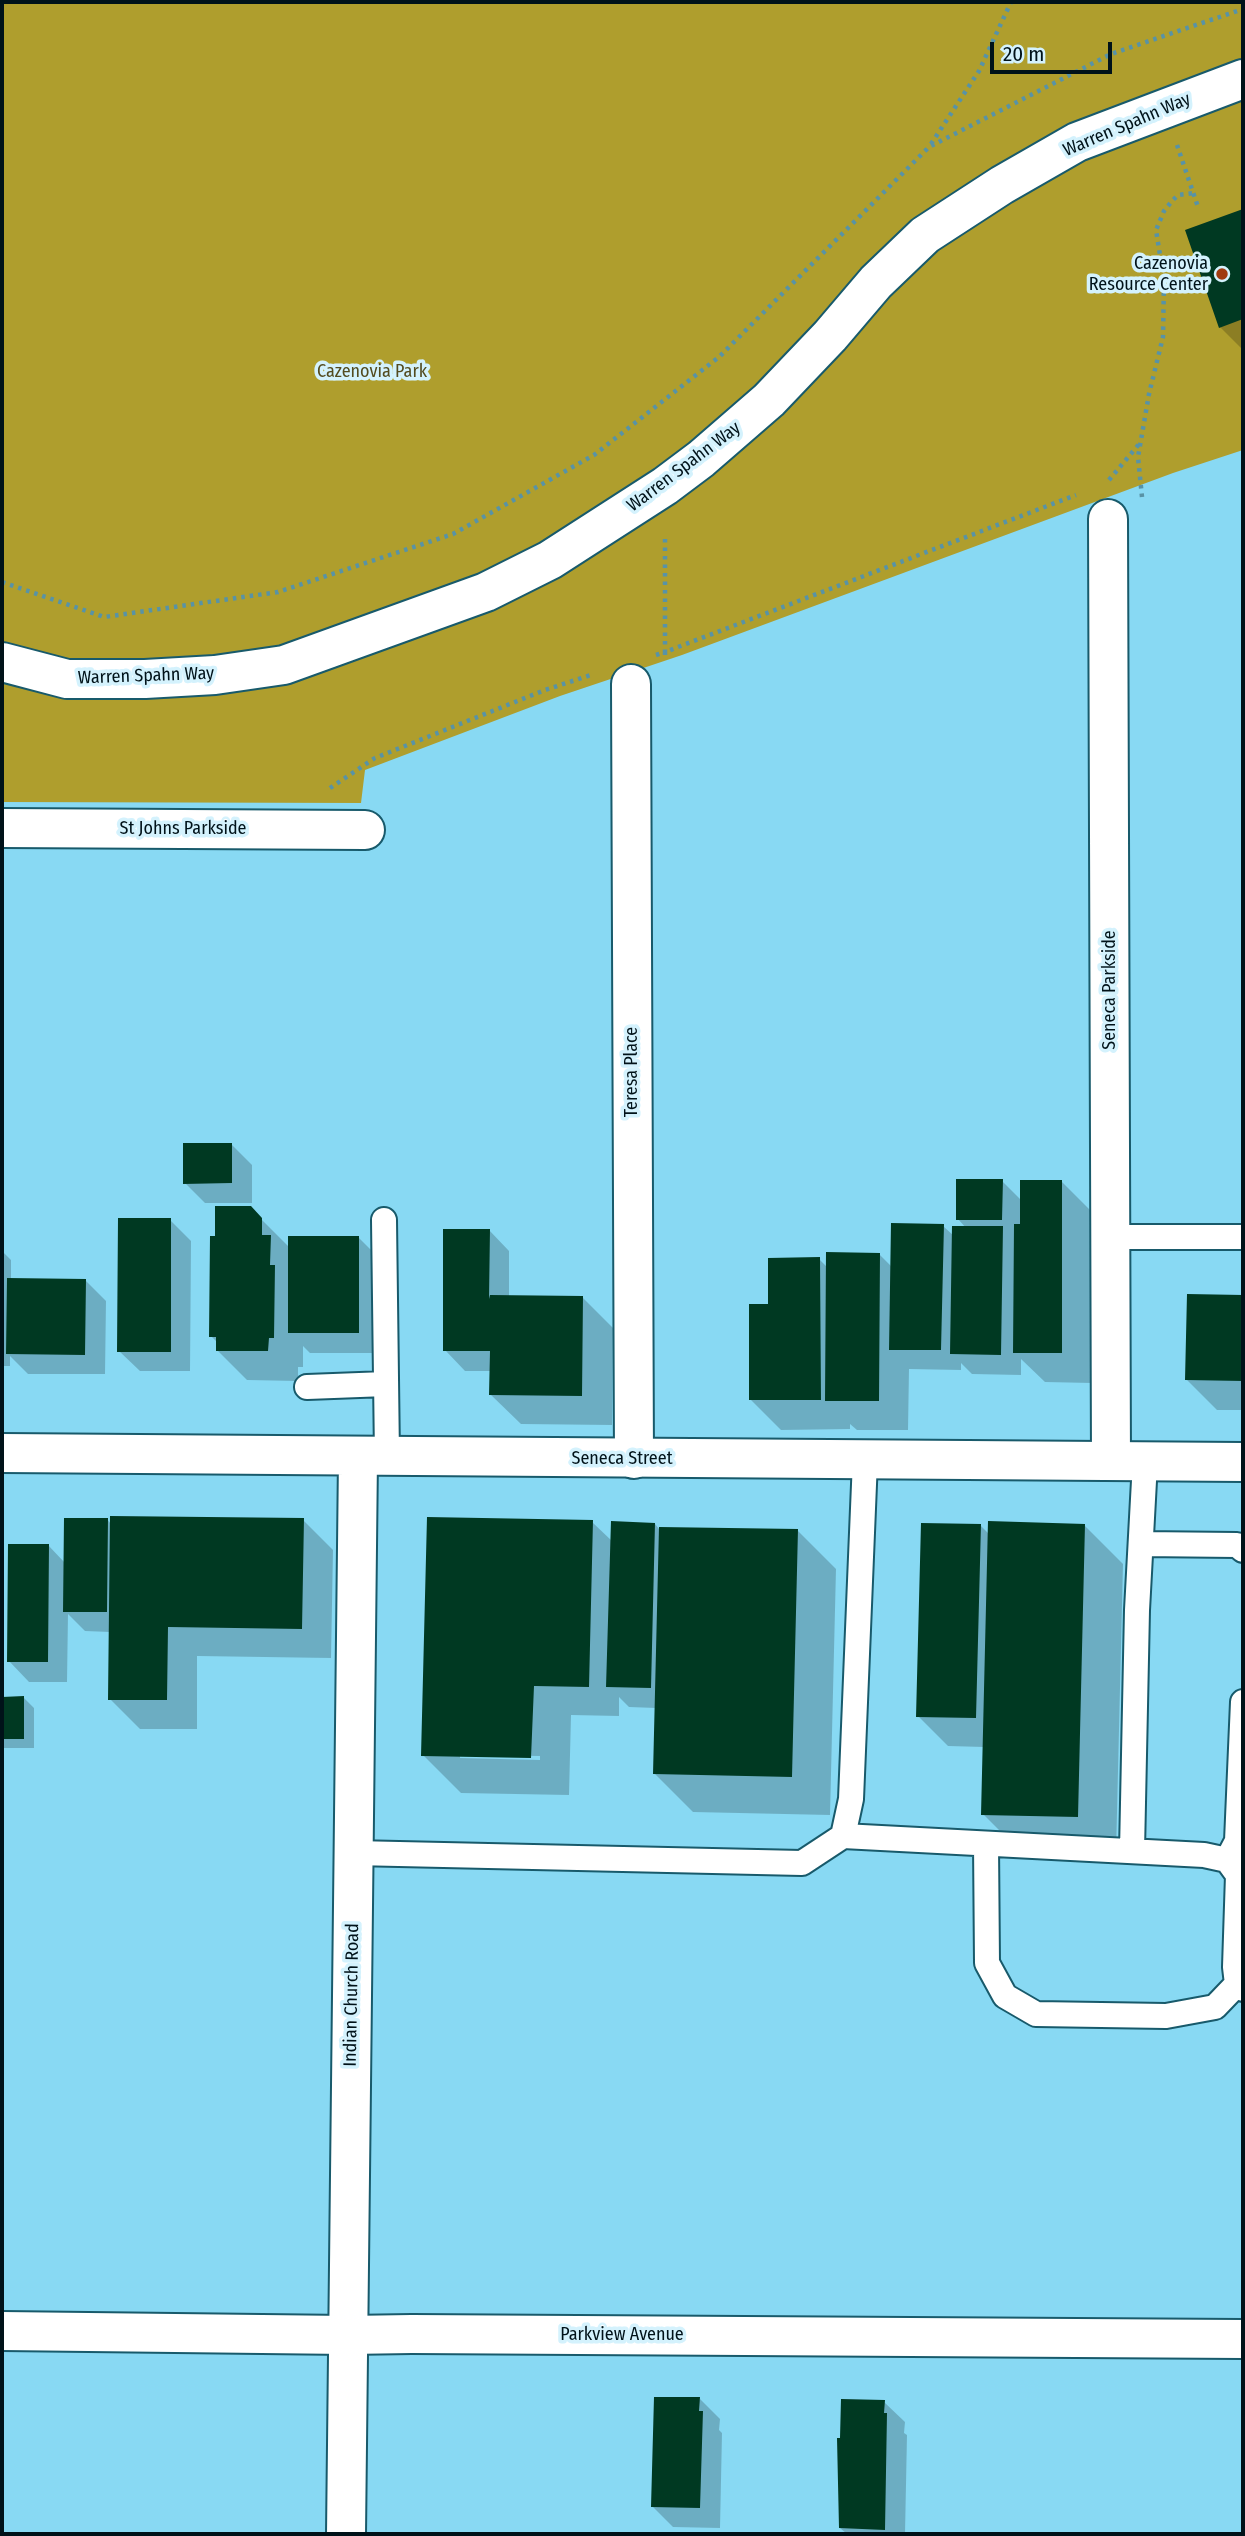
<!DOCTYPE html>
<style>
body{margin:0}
#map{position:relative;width:1245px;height:2536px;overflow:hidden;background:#88d9f3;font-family:"Fira Sans Condensed",sans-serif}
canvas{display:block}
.frame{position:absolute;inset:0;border:4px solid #001219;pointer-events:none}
.scale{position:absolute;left:990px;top:42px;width:122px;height:32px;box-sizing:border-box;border:4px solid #001219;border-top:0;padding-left:9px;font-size:21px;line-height:24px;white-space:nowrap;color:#001219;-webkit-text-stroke:5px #d4f2fd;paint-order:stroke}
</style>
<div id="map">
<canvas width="1245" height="2536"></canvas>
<div class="frame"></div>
<div class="scale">20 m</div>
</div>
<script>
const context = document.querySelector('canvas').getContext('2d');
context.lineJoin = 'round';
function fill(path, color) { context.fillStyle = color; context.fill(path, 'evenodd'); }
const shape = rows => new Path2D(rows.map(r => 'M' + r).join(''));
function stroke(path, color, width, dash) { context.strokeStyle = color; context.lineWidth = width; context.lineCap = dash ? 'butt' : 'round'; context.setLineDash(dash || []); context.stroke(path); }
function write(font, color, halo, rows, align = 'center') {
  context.font = font + ' "Fira Sans Condensed",sans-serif'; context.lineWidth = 7; context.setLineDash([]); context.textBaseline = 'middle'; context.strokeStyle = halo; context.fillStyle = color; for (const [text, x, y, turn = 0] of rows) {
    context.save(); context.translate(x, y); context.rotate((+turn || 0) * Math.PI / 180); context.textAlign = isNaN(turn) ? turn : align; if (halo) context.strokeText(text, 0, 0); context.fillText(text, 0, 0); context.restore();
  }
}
fill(shape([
 [2,2,1243,2,1243,450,1173,473,682,655,560,696,365,770,361,803,2,802]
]), '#af9e2d');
fill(shape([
 [1243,211,1243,350,1220,327,1187,231],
 [232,1145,252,1165,252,1203,205,1203,185,1183],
 [1002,1181,1022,1201,1062,1182,1092,1212,1092,1383,1045,1382,1021,1359,1021,1375,972,1374,961,1363,961,1370,909,1369,908,1430,857,1430,850,1424,850,1429,781,1430,751,1400,769,1306,819,1259,828,1268,879,1254,892,1267,943,1226,954,1236,966,1228,958,1219],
 [250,1208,290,1248,359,1238,379,1258,379,1353,310,1353,303,1346,303,1367,298,1367,298,1381,247,1380,217,1350,218,1343,211,1336,216,1237],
 [170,1220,191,1241,190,1371,140,1371,119,1351],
 [489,1230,509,1251,509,1297,583,1298,613,1328,612,1425,521,1424,491,1395,491,1371,465,1371,445,1350],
 [2,1251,11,1260,11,1280,85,1280,106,1301,105,1374,28,1374,10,1356,10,1366,2,1366],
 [1189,1296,1243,1297,1243,1410,1217,1410,1187,1380],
 [107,1519,111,1524,303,1520,333,1550,331,1658,197,1656,197,1729,140,1729,110,1699,110,1632,85,1631,68,1614,67,1682,29,1682,9,1661,48,1545,65,1563],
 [592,1522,612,1541,655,1524,659,1529,798,1531,836,1569,830,1815,693,1812,655,1774,656,1708,629,1707,619,1697,619,1716,571,1715,569,1795,461,1793,423,1755],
 [460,1755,540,1756,540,1760,460,1758],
 [980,1525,989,1534,1084,1525,1123,1564,1116,1854,1021,1852,983,1814,984,1747,948,1746,918,1716],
 [2,1698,24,1698,34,1708,34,1748,2,1748],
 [700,2399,720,2419,719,2430,722,2433,720,2528,673,2527,652,2506],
 [884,2402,905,2422,904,2433,907,2435,905,2534,847,2534,840,2528]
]), '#0003');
fill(shape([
 [1243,209,1243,319,1219,328,1185,230],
 [183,1143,232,1143,232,1183,183,1184],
 [956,1179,1003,1179,1002,1220,956,1220],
 [1020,1180,1062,1180,1062,1353,1013,1353,1014,1224,1020,1224],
 [215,1206,251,1206,262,1218,262,1235,271,1235,270,1265,275,1265,274,1338,269,1338,268,1351,216,1351,216,1337,209,1337,210,1236,215,1236],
 [118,1218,171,1218,171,1352,117,1352],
 [891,1223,944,1224,941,1350,889,1350],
 [952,1226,1003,1226,1001,1355,950,1354],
 [443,1229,490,1229,489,1299,490,1295,583,1296,582,1396,489,1395,490,1351,443,1351],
 [288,1236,359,1236,359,1333,288,1333],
 [826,1252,880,1253,879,1401,825,1401],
 [820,1257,821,1400,749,1400,749,1304,768,1304,768,1258],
 [7,1278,86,1279,85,1355,6,1354],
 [1187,1294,1243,1295,1243,1381,1185,1380],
 [110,1516,304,1518,302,1629,168,1627,167,1700,108,1700],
 [427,1517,593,1520,589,1687,534,1686,531,1758,421,1756],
 [64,1518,108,1518,107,1612,63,1612],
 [611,1521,655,1523,651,1688,606,1687],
 [988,1521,1085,1524,1078,1817,981,1815],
 [921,1523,981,1524,976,1718,916,1717],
 [659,1527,798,1529,792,1777,653,1774],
 [8,1544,49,1544,48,1662,7,1662],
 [24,1696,24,1739,2,1739,2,1697],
 [654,2397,700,2397,699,2411,703,2411,700,2508,651,2507],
 [841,2399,885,2400,884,2413,887,2413,885,2530,839,2528,837,2438,840,2438]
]), '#003922');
const lane = shape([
 [384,1220,387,1457],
 [1110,1237,1243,1237],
 [307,1387,386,1384],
 [1141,1544,1237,1545,1243,1550],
 [843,1836,1204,1855,1227,1860,1238,1875,1235,1967,1237,1984,1243,1989],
 [986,1844,987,1963,1005,1996,1036,2014,1166,2016,1215,2007,1237,1984],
 [1132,1851,1137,1610,1145,1462],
 [354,1853,802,1863,843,1836,851,1799,865,1460],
 [1227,1860,1237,1841,1243,1702]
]);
const street = shape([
 [1108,519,1111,1461],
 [2,662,67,679,145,679,215,675,284,665,486,592,550,560,665,486,701,459,769,400,830,336,876,282,925,235,1002,185,1077,142,1243,79],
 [631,684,634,1459],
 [2,828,365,830],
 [2,2331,348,2335,412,2334,1243,2339]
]);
const secondary = shape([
 [2,1453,1243,1462],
 [346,2534,358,1457]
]);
stroke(lane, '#185a6b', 28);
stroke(street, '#185a6b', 42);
stroke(secondary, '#185a6b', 42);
stroke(shape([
 [931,144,979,71,1011,2],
 [1177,145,1198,207],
 [1109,480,1140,443],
 [1142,497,1138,457,1149,394,1163,337,1164,280,1156,230,1164,211,1172,201,1178,195,1194,193],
 [2,582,104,617,278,592,453,534,594,455,719,357,929,147,1111,54,1243,9],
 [656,655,665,652,665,534],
 [665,655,665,652,1076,495],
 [330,788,375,758,545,690,594,674]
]), '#5893a6', 4.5, [3.5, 5]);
stroke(lane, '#fff', 24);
stroke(street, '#fff', 38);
stroke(secondary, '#fff', 38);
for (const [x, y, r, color] of [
 [1222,274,7,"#a03b10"]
]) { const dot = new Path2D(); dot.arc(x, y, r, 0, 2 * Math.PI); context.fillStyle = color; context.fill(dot); stroke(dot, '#d4f2fd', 2.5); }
write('18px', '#001219', '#d4f2fd', [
 ["Warren Spahn Way",1127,125,-23],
 ["Warren Spahn Way",684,467,-37],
 ["Warren Spahn Way",146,676,-2],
 ["St Johns Parkside",183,829],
 ["Seneca Parkside",1110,990,-90],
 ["Teresa Place",632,1072,-90],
 ["Seneca Street",622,1459],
 ["Indian Church Road",352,1995,-89],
 ["Parkview Avenue",622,2335]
]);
write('18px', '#001219', '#d4f2fd', [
 ["Cazenovia",1208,264],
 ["Resource Center",1208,285]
], 'right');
write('18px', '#534b1f', '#d4f2fd', [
 ["Cazenovia Park",372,372]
]);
</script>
